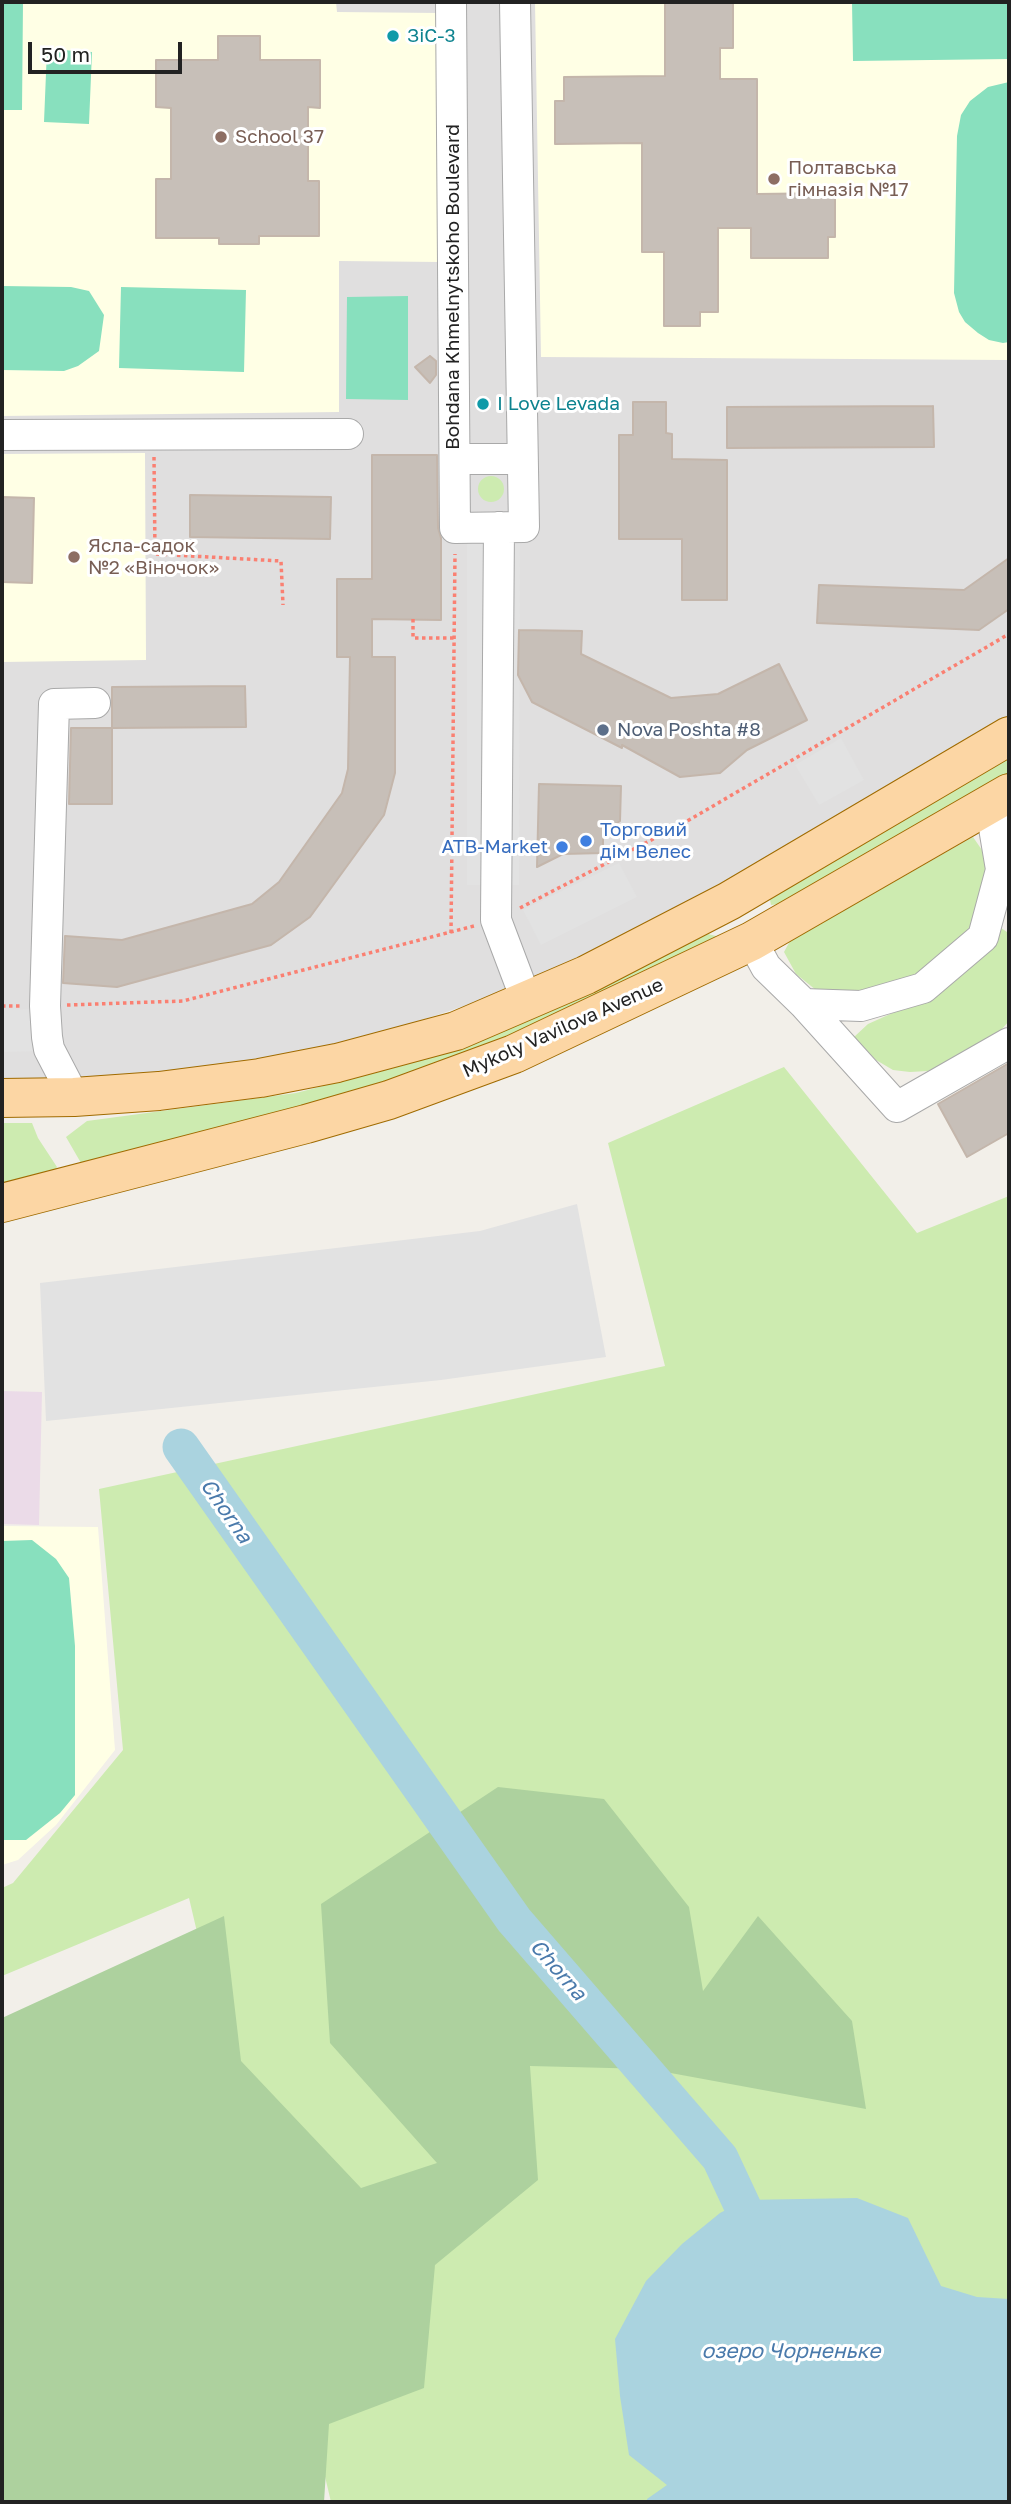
<!DOCTYPE html>
<meta charset="utf-8">
<style>
body{margin:0}
#map{position:relative;width:1011px;height:2504px;overflow:hidden;background:#f2efe9;font-family:"Golos Text",sans-serif}
canvas{display:block}
.frame{position:absolute;inset:0;border:4px solid #222;pointer-events:none}
.scale{position:absolute;left:28px;top:42px;width:154px;height:32px;box-sizing:border-box;border:4px solid #222;border-top:0;padding-left:9px;font-size:21px;line-height:24px;white-space:nowrap;color:#222;-webkit-text-stroke:5px #fff;paint-order:stroke}
</style>
<div id="map">
<canvas width="1011" height="2504"></canvas>
<div class="frame"></div>
<div class="scale">50 m</div>
</div>
<script>
const context = document.querySelector('canvas').getContext('2d');
context.lineJoin = 'round';
function fill(path, color) { context.fillStyle = color; context.fill(path, 'evenodd'); }
const shape = rows => new Path2D(rows.map(r => 'M' + r).join(''));
function stroke(path, color, width, dash) { context.strokeStyle = color; context.lineWidth = width; context.lineCap = dash ? 'butt' : 'round'; context.setLineDash(dash || []); context.stroke(path); }
function write(font, color, halo, rows, align = 'center') {
  context.font = font + ' "Golos Text",sans-serif'; context.lineWidth = 6; context.setLineDash([]); context.textBaseline = 'middle'; context.strokeStyle = halo; context.fillStyle = color; for (const [text, x, y, turn = 0] of rows) {
    context.save(); context.translate(x, y); context.rotate((+turn || 0) * Math.PI / 180); context.textAlign = isNaN(turn) ? turn : align; if (halo) context.strokeText(text, 0, 0); context.fillText(text, 0, 0); context.restore();
  }
}
fill(shape([
 [2,2,1009,2,1009,717,816,832,602,947,488,998,338,1048,157,1073,2,1082]
]), '#e0dfdf');
fill(shape([
 [2,1391,42,1392,39,1525,2,1524]
]), '#ebdbe8');
fill(shape([
 [2,2,336,2,337,12,439,13,441,262,339,261,339,412,2,416],
 [535,2,1009,2,1009,360,541,357],
 [145,453,146,660,2,662,2,454],
 [2,1526,98,1527,115,1750,56,1825,18,1860,2,1865]
]), '#ffffe5');
fill(shape([
 '478 489a13 13 0 1 1 26 0a13 13 0 1 1-26 0Z',
 [1009,755,1009,775,780,904,771,905,770,900,787,886],
 [973,837,984,853,991,877,985,902,963,941,940,964,880,992,837,994,816,990,796,974,784,952,790,941],
 [1001,928,1007,932,1009,941,1009,1021,996,1036,928,1071,910,1072,893,1070,876,1060,854,1037,868,1024,935,994,966,971,997,930],
 [708,934,716,936,716,941,586,1006,408,1074,267,1116,81,1163,66,1137,87,1121,296,1093,408,1064,506,1028],
 [784,1067,917,1233,1009,1196,1009,2502,331,2502,189,1898,2,1976,2,1888,13,1883,123,1750,99,1489,665,1366,608,1143],
 [2,1123,32,1123,38,1138,57,1167,54,1172,2,1184]
]), '#cdebb0');
fill(shape([
 [498,1787,604,1799,689,1907,703,1991,758,1916,852,2021,866,2109,649,2069,530,2066,538,2180,435,2265,424,2388,329,2424,324,2502,2,2502,2,2018,224,1916,241,2061,361,2188,437,2163,330,2043,321,1904]
]), '#add19e');
fill(shape([
 [2,2,23,2,22,110,2,110],
 [852,2,1009,2,1009,59,853,61],
 [47,49,92,52,89,124,44,122],
 [1009,82,1009,342,1003,343,989,340,978,333,965,322,959,312,954,293,957,136,961,115,970,101,988,87],
 [2,286,71,287,89,291,104,315,99,351,78,366,64,371,2,370],
 [121,287,246,290,244,372,119,368],
 [408,296,408,400,346,399,347,297],
 [32,1540,56,1559,69,1578,75,1646,75,1795,60,1813,26,1840,2,1840,2,1541]
]), '#88e0be');
fill(shape([
 [467,531,520,531,519,885,467,885],
 [841,738,864,780,819,805,795,765],
 [619,863,637,897,541,945,523,910],
 [40,1009,41,1051,2,1052,2,1010],
 [577,1204,606,1357,441,1380,46,1421,40,1283,480,1231]
]), '#e2e2e2');
fill(shape([
 [857,2198,908,2218,941,2286,977,2297,1009,2299,1009,2502,647,2502,647,2499,667,2485,629,2455,620,2396,615,2339,646,2281,682,2244,720,2213,745,2200]
]), '#aad3df');
stroke(shape([
 [181,1447,514,1920,720,2158,762,2248]
]), '#aad3df', 37);
const building = shape([
 [665,2,733,2,733,48,720,48,720,79,757,79,757,194,835,193,835,237,828,237,828,258,751,258,751,228,718,228,718,312,700,312,700,326,664,326,664,252,642,252,642,143,555,144,555,101,564,101,564,77,665,76,665,2],
 [218,36,260,36,260,60,320,60,320,108,308,107,308,181,319,181,319,236,259,236,259,244,219,244,219,238,156,238,156,179,171,179,171,108,156,107,156,60,218,60,218,36],
 [430,356,436,361,436,375,430,383,415,367,430,356],
 [633,402,666,402,666,433,672,434,672,459,727,460,727,600,682,600,682,539,619,539,619,435,633,435,633,402],
 [933,406,934,447,727,448,727,407,933,406],
 [372,455,437,455,438,528,441,538,441,620,372,619,372,657,395,657,395,773,384,815,310,917,271,945,117,987,63,983,65,936,122,940,252,904,279,882,342,793,348,769,350,657,337,657,337,579,372,579,372,455],
 [190,495,331,497,330,539,190,537,190,495],
 [2,497,34,498,32,583,2,582,2,497],
 [1009,558,1009,609,979,630,817,623,819,585,964,590,1009,558],
 [519,630,582,631,581,654,671,698,718,694,779,664,807,720,747,750,720,773,680,777,622,745,622,748,532,702,518,675,519,630],
 [245,686,246,727,112,728,112,687,245,686],
 [71,728,112,728,112,804,69,804,71,728],
 [539,784,621,786,620,821,603,833,603,853,563,854,537,867,539,784],
 [1009,1063,1009,1133,967,1157,938,1104,1009,1063]
]);
fill(building, '#c7bfb8');
stroke(building, '#c4b6ab', 2);
const minor = shape([
 [451,2,455,528,524,527,515,2],
 [2,435,348,434],
 [455,459,522,459],
 [499,527,496,920,527,1002],
 [990,804,1004,887],
 [752,941,766,967,804,1004,897,1107,1009,1043],
 [804,1004,861,1006,923,988,983,937,1001,870],
 [74,1097,49,1049,47,1037,45,1006,54,704,95,703]
]);
const major = shape([
 [2,1098,74,1097,159,1091,260,1078,337,1063,456,1031,586,975,729,901,1009,736],
 [2,1203,306,1124,389,1100,514,1054,752,941,1009,793]
]);
stroke(minor, '#a9a9a9', 32);
stroke(major, '#a06b00', 40);
stroke(shape([
 [154,457,155,554,281,561,283,605],
 [413,619,413,638,454,638],
 [520,908,682,824,1009,634],
 [451,933,455,554],
 [67,1005,183,1001,474,926],
 [2,1006,21,1006]
]), '#fa8072', 3.5, [3.5, 3.5]);
stroke(minor, '#fff', 30);
stroke(major, '#fcd6a4', 38);
for (const [x, y, r, color] of [
 [393,36,7,"#0f9aa8"],
 [221,137,7,"#8d6e63"],
 [774,179,7,"#8d6e63"],
 [483,404,7,"#0f9aa8"],
 [74,557,7,"#8d6e63"],
 [603,730,7,"#5c6f8a"],
 [586,841,7,"#3f7fe0"],
 [562,847,7,"#3f7fe0"]
]) { const dot = new Path2D(); dot.arc(x, y, r, 0, 2 * Math.PI); context.fillStyle = color; context.fill(dot); stroke(dot, '#fff', 2.5); }
write('19px', '#0d838f', '#fff', [
 ["ЗіС-3",407,36],
 ["I Love Levada",497,404]
], 'left');
write('19px', '#785e54', '#fff', [
 ["School 37",235,137],
 ["Полтавська",788,168],
 ["гімназія №17",788,190],
 ["Ясла-садок",88,546],
 ["№2 «Віночок»",88,568]
], 'left');
write('19px', '#222', '#fff', [
 ["Bohdana Khmelnytskoho Boulevard",453,287,-90],
 ["Mykoly Vavilova Avenue",563,1028,-24]
]);
write('19px', '#4e5e75', '#fff', [
 ["Nova Poshta #8",617,730]
], 'left');
write('19px', '#366cbe', '#fff', [
 ["Торговий",600,830],
 ["дім Велес",600,852],
 ["ATB-Market",548,847,"right"]
], 'left');
write('italic 21px', '#4a7aab', '#fff', [
 ["Chorna",226,1511,55],
 ["Chorna",558,1970,49],
 ["озеро Чорненьке",791,2351]
]);
</script>
